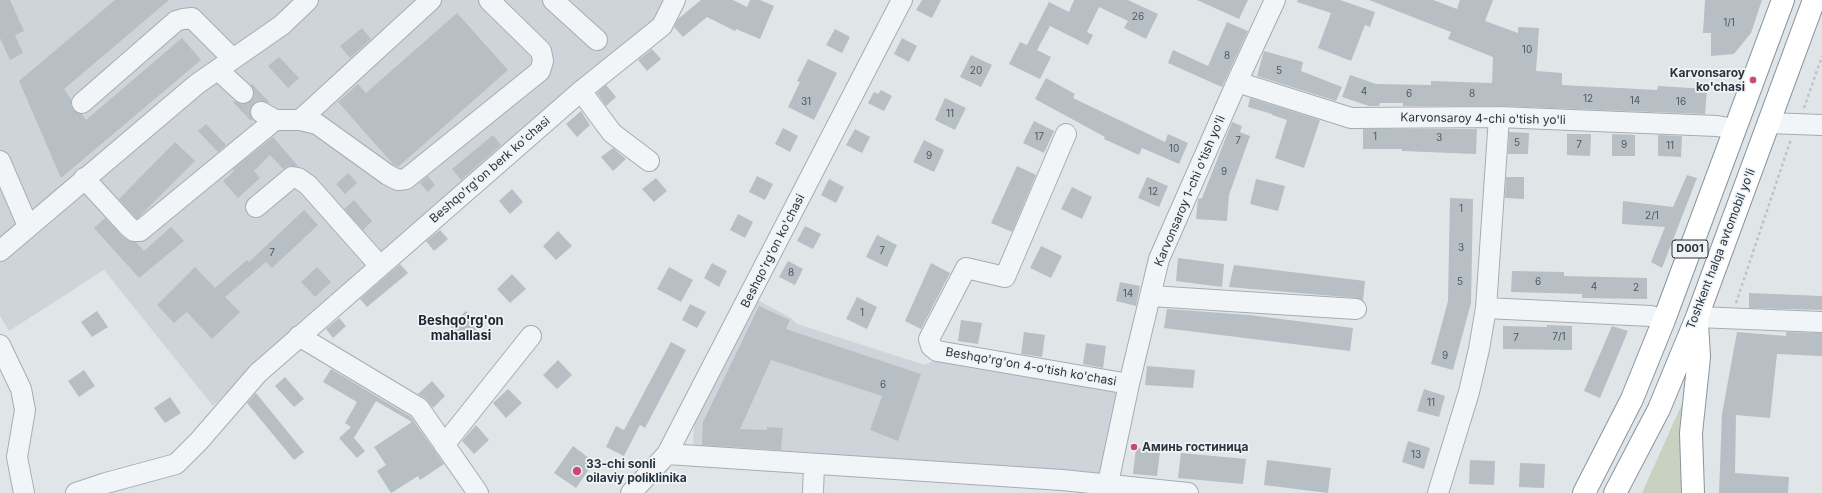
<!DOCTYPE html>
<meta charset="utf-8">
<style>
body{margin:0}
canvas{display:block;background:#e0e5e8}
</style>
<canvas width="1822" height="493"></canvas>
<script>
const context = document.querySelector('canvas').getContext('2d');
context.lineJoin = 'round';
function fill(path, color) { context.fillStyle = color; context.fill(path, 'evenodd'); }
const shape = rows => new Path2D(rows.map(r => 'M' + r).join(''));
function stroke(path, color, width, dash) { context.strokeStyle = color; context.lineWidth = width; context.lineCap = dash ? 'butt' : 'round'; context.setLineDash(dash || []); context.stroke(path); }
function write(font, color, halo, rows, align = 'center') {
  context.font = font + ' Inter,sans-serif'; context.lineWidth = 3.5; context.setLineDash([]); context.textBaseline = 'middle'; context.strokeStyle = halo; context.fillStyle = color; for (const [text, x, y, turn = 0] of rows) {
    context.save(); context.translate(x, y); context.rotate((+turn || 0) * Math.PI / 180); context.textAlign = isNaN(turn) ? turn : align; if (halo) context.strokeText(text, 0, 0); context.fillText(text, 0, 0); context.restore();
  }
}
fill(shape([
 [0,0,669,0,661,19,296,325,213,406,104,270,9,331,0,316],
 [756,299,791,318,797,324,925,365,940,357,1115,389,1118,393,1099,476,693,449,694,415]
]), '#ced4da');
fill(shape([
 [1686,395,1680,453,1682,493,1642,493]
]), '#c9d2c1');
fill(shape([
 [0,0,10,0,24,31,15,35,23,53,10,60,0,38],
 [115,0,169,0,64,89,71,99,71,105,73,110,82,114,86,120,182,38,201,60,61,178,19,81],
 [701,0,733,0,747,7,750,0,760,0,774,6,760,39,736,29,735,31,707,17,683,37,674,27,678,19],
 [922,0,941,0,932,18,916,10],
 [1074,0,1128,0,1158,14,1146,39,1124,28,1128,21,1099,7,1087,32,1093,35,1088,45,1050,26,1037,50,1051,57,1040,79,1009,64,1020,42,1027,45,1049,2,1069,12],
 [1197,0,1248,0,1239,19],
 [1298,0,1340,0,1375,12,1370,27,1365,25,1351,61,1318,48,1331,13,1297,2],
 [1369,0,1433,0,1457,9,1460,0,1493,0,1485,21,1518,33,1518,27,1539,28,1536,71,1562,73,1562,85,1657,90,1658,86,1707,89,1705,114,1499,106,1403,106,1403,103,1380,103,1379,106,1369,106,1342,97,1350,75,1376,84,1431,85,1431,81,1492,83,1493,57,1448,39,1451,32],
 [1705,0,1762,0,1751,33,1734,54,1711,56,1711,33,1703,33],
 [457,13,508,70,398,167,393,164,338,102,358,84,366,93],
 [1227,22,1248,31,1222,87,1168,63,1173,50,1208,66],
 [362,28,371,39,350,58,340,46],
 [835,29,850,37,842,53,826,45],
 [902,38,917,46,909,62,894,54],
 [652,49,661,59,647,71,638,60],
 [1264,51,1303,62,1301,71,1342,87,1336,101,1257,76],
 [971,55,992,65,981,87,960,77],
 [279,57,299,78,288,88,268,66],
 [808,59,837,73,814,120,788,107,800,82,797,81],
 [1046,78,1075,94,1073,98,1165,142,1168,134,1188,143,1179,164,1142,148,1139,155,1104,139,1105,137,1035,99],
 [252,84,270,103,261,101,255,102,250,112,252,119,251,121,233,102,234,101,241,104,251,101,254,95,251,85],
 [606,85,616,97,606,106,597,93],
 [881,90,892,96,884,111,868,103,874,92,878,94],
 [945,98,966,108,955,130,935,120],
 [1250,98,1320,120,1304,168,1275,158,1287,120,1272,115,1272,114,1248,107],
 [581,111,590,125,577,137,566,124],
 [1034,121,1054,131,1044,153,1023,143],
 [1232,122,1242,126,1240,132,1250,136,1229,195,1227,221,1196,219,1198,199,1202,198],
 [206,124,226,145,218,152,198,131],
 [783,128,798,136,790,152,775,144],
 [855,129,870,137,862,153,846,145],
 [1363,129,1477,129,1476,154,1402,151,1402,149,1363,149],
 [1509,132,1529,133,1528,154,1508,154],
 [1567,134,1591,134,1590,156,1567,155],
 [1612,134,1635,135,1635,156,1612,156],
 [493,135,501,145,461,180,452,169],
 [1658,135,1682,136,1681,157,1658,156],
 [273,137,298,166,289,166,283,169,270,155,254,171,260,178,238,198,223,181,234,171,233,169],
 [924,140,944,150,934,172,913,162],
 [175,142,195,161,137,219,119,199],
 [613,148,626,159,613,171,601,157],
 [1017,166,1036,175,1012,232,991,223],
 [348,173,357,183,345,194,336,184],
 [1687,175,1697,178,1662,268,1651,262,1665,227,1622,224,1623,201,1673,207],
 [428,176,435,185,428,192,420,183],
 [757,176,773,184,765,200,749,192],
 [1147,177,1168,186,1159,207,1138,198],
 [1506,177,1524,177,1524,199,1505,198],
 [656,178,667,191,654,202,642,189],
 [829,179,844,187,836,203,821,195],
 [1256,179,1285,186,1278,211,1250,204],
 [1072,187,1092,197,1082,219,1061,209],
 [512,189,523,202,510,214,499,201],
 [1450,198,1473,199,1471,303,1453,370,1431,364,1448,301],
 [354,200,372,221,363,230,344,209],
 [304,210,318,225,272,268,266,262,225,297,240,312,212,339,187,312,174,323,157,305,195,267,215,288,247,260,249,262],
 [738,214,753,222,745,238,730,230],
 [105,218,121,235,127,240,136,242,144,251,171,227,184,241,139,278,94,228],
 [805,226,821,234,813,249,797,241],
 [440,230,448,239,434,251,426,241],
 [558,231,572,246,556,260,543,246],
 [877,235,897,245,887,267,866,257],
 [1041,246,1062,256,1051,278,1030,268],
 [1178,258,1224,264,1222,287,1176,281],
 [788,261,803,269,795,285,779,277],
 [712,263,727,271,719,287,704,278],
 [931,263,950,273,921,329,905,321],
 [400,264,408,273,367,307,360,299],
 [1234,265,1365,281,1363,300,1357,298,1229,287],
 [317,267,331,282,315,297,301,282],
 [669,267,693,280,681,302,657,289],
 [1512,271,1564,272,1564,276,1647,278,1647,299,1582,298,1582,294,1511,292],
 [512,274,526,289,510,303,497,289],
 [1120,282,1140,286,1136,306,1116,301],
 [1749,293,1822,296,1822,310,1749,308],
 [857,297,877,307,867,329,846,319],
 [690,304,706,312,697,328,682,320],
 [759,306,790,320,786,329,921,374,898,441,870,430,882,396,771,360,740,429,767,430,767,427,783,428,781,450,702,445,703,422],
 [1167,309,1249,315,1353,328,1350,351,1164,328],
 [97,311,108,327,92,337,81,322],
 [466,311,480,326,464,341,450,326],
 [339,318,346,326,333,338,326,329],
 [961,320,982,323,978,344,958,341],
 [1547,325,1572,326,1572,350,1503,349,1503,326,1547,327],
 [1612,326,1628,331,1600,398,1584,391],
 [1024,332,1045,335,1042,357,1021,354],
 [1737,332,1786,336,1786,332,1822,333,1822,356,1777,354,1770,418,1736,415,1735,473,1789,477,1788,493,1719,493,1722,414],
 [671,342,686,350,645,428,640,425,624,456,606,447,616,426,624,430],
 [1086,343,1106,346,1103,368,1083,364],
 [558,360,572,375,557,389,543,375],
 [1147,366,1195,370,1193,388,1145,385],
 [331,369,411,417,444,464,420,480,418,476,391,493,377,471,386,465,374,447,412,422,376,401,354,438,365,451,357,458,339,438,351,427,345,423,357,402,323,382],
 [84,370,95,386,79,397,68,381],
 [285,377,304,399,294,407,275,386],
 [432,381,445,396,433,408,425,398,418,394],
 [508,389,522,403,506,418,493,403],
 [1424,389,1445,396,1439,417,1417,411],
 [256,393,304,452,294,460,247,403],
 [170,397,181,413,165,423,154,408],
 [476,425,489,440,474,454,462,441],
 [1408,441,1430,448,1424,469,1402,462],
 [573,446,594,462,576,488,554,473],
 [1136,448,1160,451,1157,476,1133,474],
 [1181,453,1246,459,1243,484,1178,478],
 [1267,460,1331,468,1328,493,1264,485],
 [1470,460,1495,461,1494,485,1469,484],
 [1520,463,1545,464,1544,488,1519,487]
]), '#b7bfc5');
stroke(shape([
 [243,93,261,112]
]), '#bbc2c6', 20, [20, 10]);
const minor = shape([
 [553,0,597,40],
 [218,70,243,93],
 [1237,82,1351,118,1499,117,1717,126,1735,129],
 [581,91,612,133,649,161],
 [82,103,176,21,183,19,192,18,233,59],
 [261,112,275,120,300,120,317,124,388,175,398,180,406,179,540,71,543,61,541,51,489,0],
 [300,120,431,0],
 [1768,123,1822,125],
 [1066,134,1005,277,966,268,929,339,931,346,937,351,1129,384],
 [0,161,28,226],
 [84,178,128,226,134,231,140,231,275,120],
 [256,207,292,177,298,178,308,185,380,266],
 [0,251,197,84,282,25,308,0],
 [1151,296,1356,309],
 [1486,308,1651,316,1664,320],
 [1697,317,1822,322],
 [299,336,419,408,478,493],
 [0,345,21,389,25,410,17,457,24,493],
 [444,445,531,336],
 [667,454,1062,480,1188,493],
 [1108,483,1129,384,1159,259,1237,82,1275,0],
 [76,493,106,483,176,464,199,441,258,373,581,91,662,26,675,0],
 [631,493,667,454,902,0],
 [813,493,814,464],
 [1438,493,1469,392,1479,349,1486,308,1499,117]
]);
const highway = shape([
 [1584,493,1632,399,1664,320,1783,0],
 [1615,493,1659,409,1697,317,1814,0],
 [1693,493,1691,433,1699,357,1697,323]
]);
stroke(minor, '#a5adb2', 22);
stroke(highway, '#88959f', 24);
stroke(shape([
 [1804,108,1822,56],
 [1736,303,1791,139]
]), '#bec3c7', 2.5, [3, 3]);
stroke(minor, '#f2f5f7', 20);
stroke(highway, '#fff', 22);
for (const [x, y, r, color] of [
 [1753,80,4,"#c94974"],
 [1134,447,4,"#c94974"],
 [577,471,5,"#c94974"]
]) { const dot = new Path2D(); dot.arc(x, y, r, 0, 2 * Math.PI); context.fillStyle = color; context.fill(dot); stroke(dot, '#eff3f6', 1.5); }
write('10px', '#4c5860', null, [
 ["26",1138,17],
 ["1/1",1729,23],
 ["10",1527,50],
 ["8",1227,56],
 ["20",976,71],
 ["5",1279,71],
 ["4",1364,92],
 ["6",1409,94],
 ["8",1472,94],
 ["12",1588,99],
 ["14",1635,101],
 ["31",806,102],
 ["16",1681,102],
 ["11",950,114],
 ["17",1039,137],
 ["1",1375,137],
 ["3",1439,138],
 ["7",1238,141],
 ["5",1517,143],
 ["7",1579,145],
 ["9",1624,145],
 ["11",1670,146],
 ["10",1174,149],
 ["9",929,156],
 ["9",1224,172],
 ["12",1153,192],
 ["1",1461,209],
 ["2/1",1652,216],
 ["3",1461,248],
 ["7",882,251],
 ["7",272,253],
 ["8",791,273],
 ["5",1460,282],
 ["6",1538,282],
 ["4",1594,287],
 ["2",1636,288],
 ["14",1128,294],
 ["1",862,313],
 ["7/1",1559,337],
 ["7",1516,338],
 ["9",1445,356],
 ["6",883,385],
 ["11",1431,403],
 ["13",1416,455]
]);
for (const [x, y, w] of [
 [1690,249,36]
]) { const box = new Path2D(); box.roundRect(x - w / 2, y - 9, w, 18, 3); context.fillStyle = '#eff3f6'; context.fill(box); stroke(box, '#29353f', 1); }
write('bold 11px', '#29353f', null, [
 ["D001",1690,249]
]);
write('bold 12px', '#29353f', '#eff3f6', [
 ["Karvonsaroy",1745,73,"right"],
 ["ko'chasi",1745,87,"right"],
 ["Аминь гостиница",1142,447],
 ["33-chi sonli",586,464],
 ["oilaviy poliklinika",586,478]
], 'left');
write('12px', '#29353f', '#eff3f6', [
 ["Karvonsaroy 4-chi o'tish yo'li",1483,119,1],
 ["Beshqo'rg'on berk ko'chasi",490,170,-41],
 ["Karvonsaroy 1-chi o'tish yo'li",1190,191,-67],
 ["Toshkent halqa avtomobil yo'li",1721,249,-69],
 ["Beshqo'rg'on ko'chasi",773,251,-63],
 ["Beshqo'rg'on 4-o'tish ko'chasi",1031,367,10]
]);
write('bold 13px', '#1b2630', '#eff3f6', [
 ["Beshqo'rg'on",461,321],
 ["mahallasi",461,336]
]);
</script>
